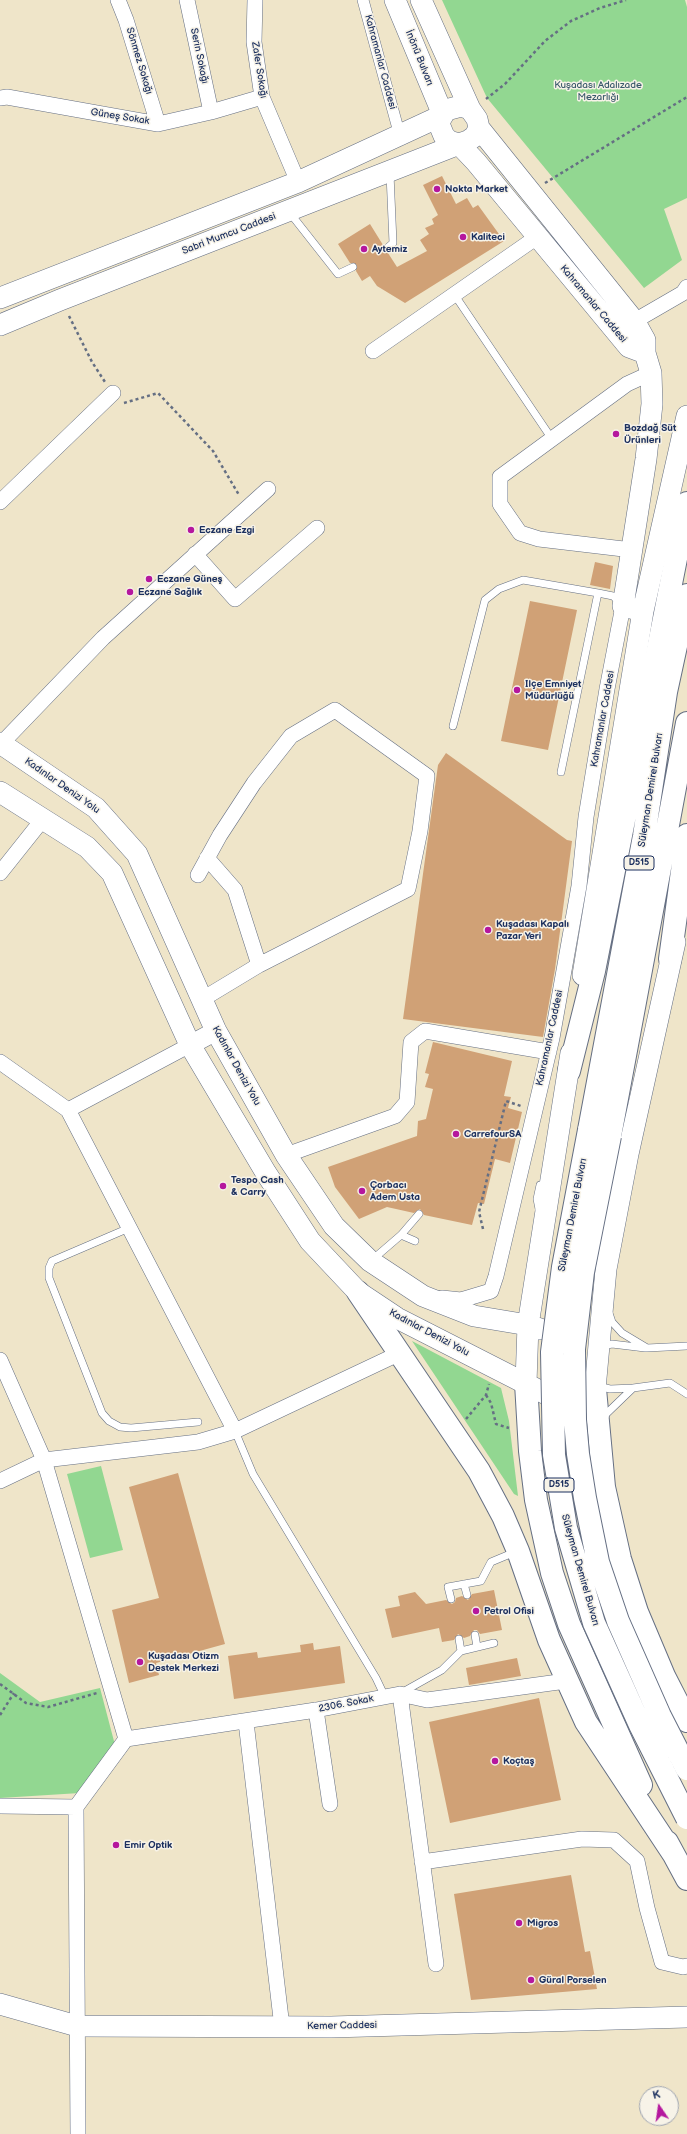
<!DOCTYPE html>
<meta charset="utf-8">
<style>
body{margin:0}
#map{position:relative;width:687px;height:2134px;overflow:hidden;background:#efe5c9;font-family:"Balsamiq Sans",sans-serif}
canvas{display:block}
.north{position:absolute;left:639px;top:2086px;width:40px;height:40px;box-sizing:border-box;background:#f7f3e8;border:1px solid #9fa5b1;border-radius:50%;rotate:347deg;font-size:11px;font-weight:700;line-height:16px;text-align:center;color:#1b2f5e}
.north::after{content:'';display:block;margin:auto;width:14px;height:18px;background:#b5179e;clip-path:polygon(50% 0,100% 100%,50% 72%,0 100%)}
</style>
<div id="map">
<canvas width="687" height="2134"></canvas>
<div class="north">K</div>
</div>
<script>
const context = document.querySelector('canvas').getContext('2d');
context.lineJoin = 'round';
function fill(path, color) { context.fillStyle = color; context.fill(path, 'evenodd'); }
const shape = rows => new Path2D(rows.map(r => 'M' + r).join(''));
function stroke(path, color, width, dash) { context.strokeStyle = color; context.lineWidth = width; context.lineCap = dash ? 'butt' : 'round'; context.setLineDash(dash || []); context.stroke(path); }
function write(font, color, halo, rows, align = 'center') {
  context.font = font + ' "Balsamiq Sans",sans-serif'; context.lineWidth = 3; context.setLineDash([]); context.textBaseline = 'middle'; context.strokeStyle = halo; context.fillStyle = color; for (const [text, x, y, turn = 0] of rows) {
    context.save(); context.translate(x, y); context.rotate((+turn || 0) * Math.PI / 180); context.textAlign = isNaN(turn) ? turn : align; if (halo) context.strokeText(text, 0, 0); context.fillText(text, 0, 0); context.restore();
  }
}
fill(shape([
 [442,0,685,0,687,7,687,198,664,209,682,260,644,288,487,98],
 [412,1341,501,1388,509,1421,518,1496,514,1494],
 [101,1466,123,1550,90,1558,67,1474],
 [0,1673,40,1702,100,1688,115,1745,80,1793,0,1798]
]), '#92d791');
fill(shape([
 [442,176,456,204,467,198,473,208,478,205,504,241,405,303,377,286,370,276,362,281,356,271,357,265,350,263,338,244,370,224,383,245,382,252,388,253,397,267,427,251,420,240,429,234,425,228,434,224,432,219,438,215,423,185],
 [595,562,613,566,610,589,590,585],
 [530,601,577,610,548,750,501,741],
 [446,753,567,840,572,841,555,969,543,1037,403,1019,438,765],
 [433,1042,512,1061,504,1096,511,1097,508,1108,522,1112,510,1163,495,1159,484,1204,478,1203,472,1225,424,1215,420,1209,414,1213,387,1207,359,1219,335,1187,328,1167,417,1136,418,1121,426,1119,433,1089,425,1087,429,1074,425,1073],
 [178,1473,225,1644,156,1663,159,1675,129,1683,112,1610,159,1598,129,1487],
 [494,1590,502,1630,480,1634,477,1630,474,1630,470,1636,464,1638,458,1634,454,1640,442,1642,439,1628,392,1638,385,1609,400,1606,398,1596,415,1592,426,1604,446,1600,452,1604,455,1602,456,1598,462,1596,468,1600,472,1594],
 [313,1643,314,1650,340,1646,345,1683,234,1699,228,1656,257,1652,258,1658,301,1652,300,1645],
 [517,1658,521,1676,469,1685,466,1668],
 [539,1698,561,1800,450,1823,429,1722],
 [571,1875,585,1952,590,1951,597,1989,471,2000,454,1894]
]), '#d0a176');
const service = shape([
 [290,213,338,274,353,267],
 [386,249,393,243,390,174],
 [454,294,552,439],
 [453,726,485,600,499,589,523,580,598,593],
 [561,772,598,593,613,596,620,603],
 [539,1209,537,1199,540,1185],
 [129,1228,52,1261,49,1268,49,1278,102,1413,109,1421,120,1427,131,1428,198,1422],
 [401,1235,415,1241],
 [372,1260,401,1235,419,1214],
 [609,1313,612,1322,622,1333,647,1348,687,1346],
 [602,1346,612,1344,645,1348],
 [598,1386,610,1389,633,1388],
 [604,1419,606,1414,633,1388,670,1383,687,1394],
 [235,1431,253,1474,376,1678,385,1697],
 [464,1584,467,1595],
 [451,1599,448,1587,481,1581,491,1562,515,1552],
 [475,1635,477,1647],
 [459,1639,461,1651],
 [401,1693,442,1670,461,1651,494,1643]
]);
const pedestrian = shape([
 [363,0,397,125]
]);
const minor = shape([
 [118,0,126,20,158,124],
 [187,0,211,112],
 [255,0,254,42,262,97,298,182],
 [0,98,7,97,158,124,211,112,262,97],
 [626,326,683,293,687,287],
 [373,351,537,237],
 [0,502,113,393],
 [632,550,539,539,520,533,500,504,500,477,627,384,651,373],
 [195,554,235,599,317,528],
 [1,744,103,638,268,489],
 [207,858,235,890,259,965],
 [0,873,43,819],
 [198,875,220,835,254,783,291,736,335,710,427,776,420,831,408,889,259,965,201,1000],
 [0,1062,68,1110,190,1045],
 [68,1110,235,1431],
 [286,1155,395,1116,407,1102,411,1042,425,1031,549,1052],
 [442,1298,461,1300,491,1291,496,1276,552,1038,579,886,586,817,607,689,623,606],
 [0,1360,44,1460,126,1739,76,1807,78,2134],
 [0,1481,44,1460,198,1442,235,1431,398,1354],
 [400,1694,436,1964],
 [316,1710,330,1804],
 [246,1722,282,2027],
 [126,1739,316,1710,400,1694,427,1700,566,1681],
 [0,1806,76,1807],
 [422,1862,582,1839,614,1840,637,1861,647,1908,662,1962,683,1967,687,1966]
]);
const tertiary = shape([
 [190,1045,216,1031]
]);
const secondary = shape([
 [421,0,470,109],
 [479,128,635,322,645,340,645,353,651,373,652,404,646,459,623,606,643,611],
 [0,298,298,182,443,115,395,0],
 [0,325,60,300,459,144,468,141,475,136,479,128,477,119,470,109,461,106,446,110,440,120,439,124,444,136,449,141,459,144,476,162,629,347,645,353],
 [0,743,96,808,137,854,216,1031,286,1155,334,1226,370,1261,423,1296,474,1316,528,1325,540,1329],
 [0,792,87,847,112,873,190,1045,266,1173,310,1241,358,1292,397,1318,546,1394,559,1396,582,1395,595,1389,606,1269,628,1154,675,942],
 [583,975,643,611,687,416],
 [526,1383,528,1325,571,1053],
 [0,2004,77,2026,331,2027,687,2017]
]);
const trunk = shape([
 [670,959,687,835],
 [569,1071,594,971,687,503],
 [589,1130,644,836,666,692,687,595],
 [610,1136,687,723],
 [358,1292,479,1471,503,1516,518,1551,549,1640,586,1722,674,1855],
 [526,1383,530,1451,536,1500,552,1573,569,1624,641,1785],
 [595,1389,604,1487,620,1559,637,1612,664,1676,687,1721],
 [667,1842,687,1879]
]);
stroke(service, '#656f83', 8);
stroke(pedestrian, '#656f83', 12);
stroke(minor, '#656f83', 16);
stroke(tertiary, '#656f83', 20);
stroke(secondary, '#656f83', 22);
stroke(trunk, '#656f83', 24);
stroke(shape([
 [486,99,505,84,545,41,571,21,600,8,626,0],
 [545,183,687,97],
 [69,316,92,362,105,382],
 [124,403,158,393,213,451,239,495],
 [483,1229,479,1212,506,1101,521,1106],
 [486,1395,491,1403,496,1424,509,1428],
 [466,1419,486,1395,489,1384],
 [0,1684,26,1703,48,1707,97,1693],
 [0,1715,14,1693]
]), '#656f83', 2.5, [3, 3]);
stroke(service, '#fff', 7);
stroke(pedestrian, '#fff', 11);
stroke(minor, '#fff', 15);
stroke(tertiary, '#fff', 19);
stroke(secondary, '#fff', 21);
stroke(trunk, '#fff', 22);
const trunkBridge = shape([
 [589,1130,563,1267,552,1352,554,1455,566,1528,594,1623,640,1725,687,1818],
 [610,1136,583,1272,574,1349,575,1420,578,1454,585,1498,598,1562,618,1621,660,1716,687,1769]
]);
stroke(trunkBridge, '#656f83', 24, []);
stroke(trunkBridge, '#fff', 22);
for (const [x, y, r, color] of [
 [437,189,4,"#b5179e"],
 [463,237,4,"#b5179e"],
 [364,249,4,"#b5179e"],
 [616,434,4,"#b5179e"],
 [191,530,4,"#b5179e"],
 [149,579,4,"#b5179e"],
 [130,592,4,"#b5179e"],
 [517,690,4,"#b5179e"],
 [488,930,4,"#b5179e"],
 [456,1134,4,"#b5179e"],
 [223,1186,4,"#b5179e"],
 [362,1191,4,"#b5179e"],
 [476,1611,4,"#b5179e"],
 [140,1662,4,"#b5179e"],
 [495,1761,4,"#b5179e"],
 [116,1845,4,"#b5179e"],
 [519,1923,4,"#b5179e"],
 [531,1980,4,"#b5179e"]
]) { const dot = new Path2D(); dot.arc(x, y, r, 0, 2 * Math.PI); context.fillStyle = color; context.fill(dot); stroke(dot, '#f7f3e8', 1.5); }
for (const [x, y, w] of [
 [639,863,30],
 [559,1485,30]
]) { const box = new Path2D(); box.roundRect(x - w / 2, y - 7, w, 14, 3); context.fillStyle = '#f7f3e8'; context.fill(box); stroke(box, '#1b2f5e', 1); }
write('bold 9px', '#1b2f5e', null, [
 ["D515",639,863],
 ["D515",559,1485]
]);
write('10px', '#1b2f5e', '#f7f3e8', [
 ["Serin Sokağı",199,56,78],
 ["İnönü Bulvarı",419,58,68],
 ["Sönmez Sokağı",139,61,73],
 ["Kahramanlar Caddesi",380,62,75],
 ["Zafer Sokağı",259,70,81],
 ["Güneş Sokak",120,117,9],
 ["Sabri Mumcu Caddesi",229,234,-21],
 ["Kahramanlar Caddesi",593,304,50],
 ["Kahramanlar Caddesi",603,719,-80],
 ["Kadınlar Denizi Yolu",62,786,35],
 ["Süleyman Demirel Bulvarı",651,790,-81],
 ["Kahramanlar Caddesi",550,1038,-78],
 ["Kadınlar Denizi Yolu",236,1066,61],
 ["Süleyman Demirel Bulvarı",573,1215,-79],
 ["Kadınlar Denizi Yolu",429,1333,28],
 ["Süleyman Demirel Bulvarı",580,1570,74],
 ["2306. Sokak",346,1704,-11],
 ["Kemer Caddesi",342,2026,-1]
]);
write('10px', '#39596b', '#f7f3e8', [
 ["Kuşadası Adalızade",598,85],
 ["Mezarlığı",598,97]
]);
write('bold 10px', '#1b2f5e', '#f7f3e8', [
 ["Nokta Market",445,189],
 ["Kaliteci",471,237],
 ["Aytemiz",372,249],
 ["Bozdağ Süt",624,428],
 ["Ürünleri",624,440],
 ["Eczane Ezgi",199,530],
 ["Eczane Güneş",157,579],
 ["Eczane Sağlık",138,592],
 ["Ilçe Emniyet",525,684],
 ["Müdürlüğü",525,696],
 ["Kuşadası Kapalı",496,924],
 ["Pazar Yeri",496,936],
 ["CarrefourSA",464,1134],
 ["Tespo Cash",231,1180],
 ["& Carry",231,1192],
 ["Çorbacı",370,1185],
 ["Adem Usta",370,1197],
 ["Petrol Ofisi",484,1611],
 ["Kuşadası Otizm",148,1656],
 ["Destek Merkezi",148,1668],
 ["Koçtaş",503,1761],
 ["Emir Optik",124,1845],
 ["Migros",527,1923],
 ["Güral Porselen",539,1980]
], 'left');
</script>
